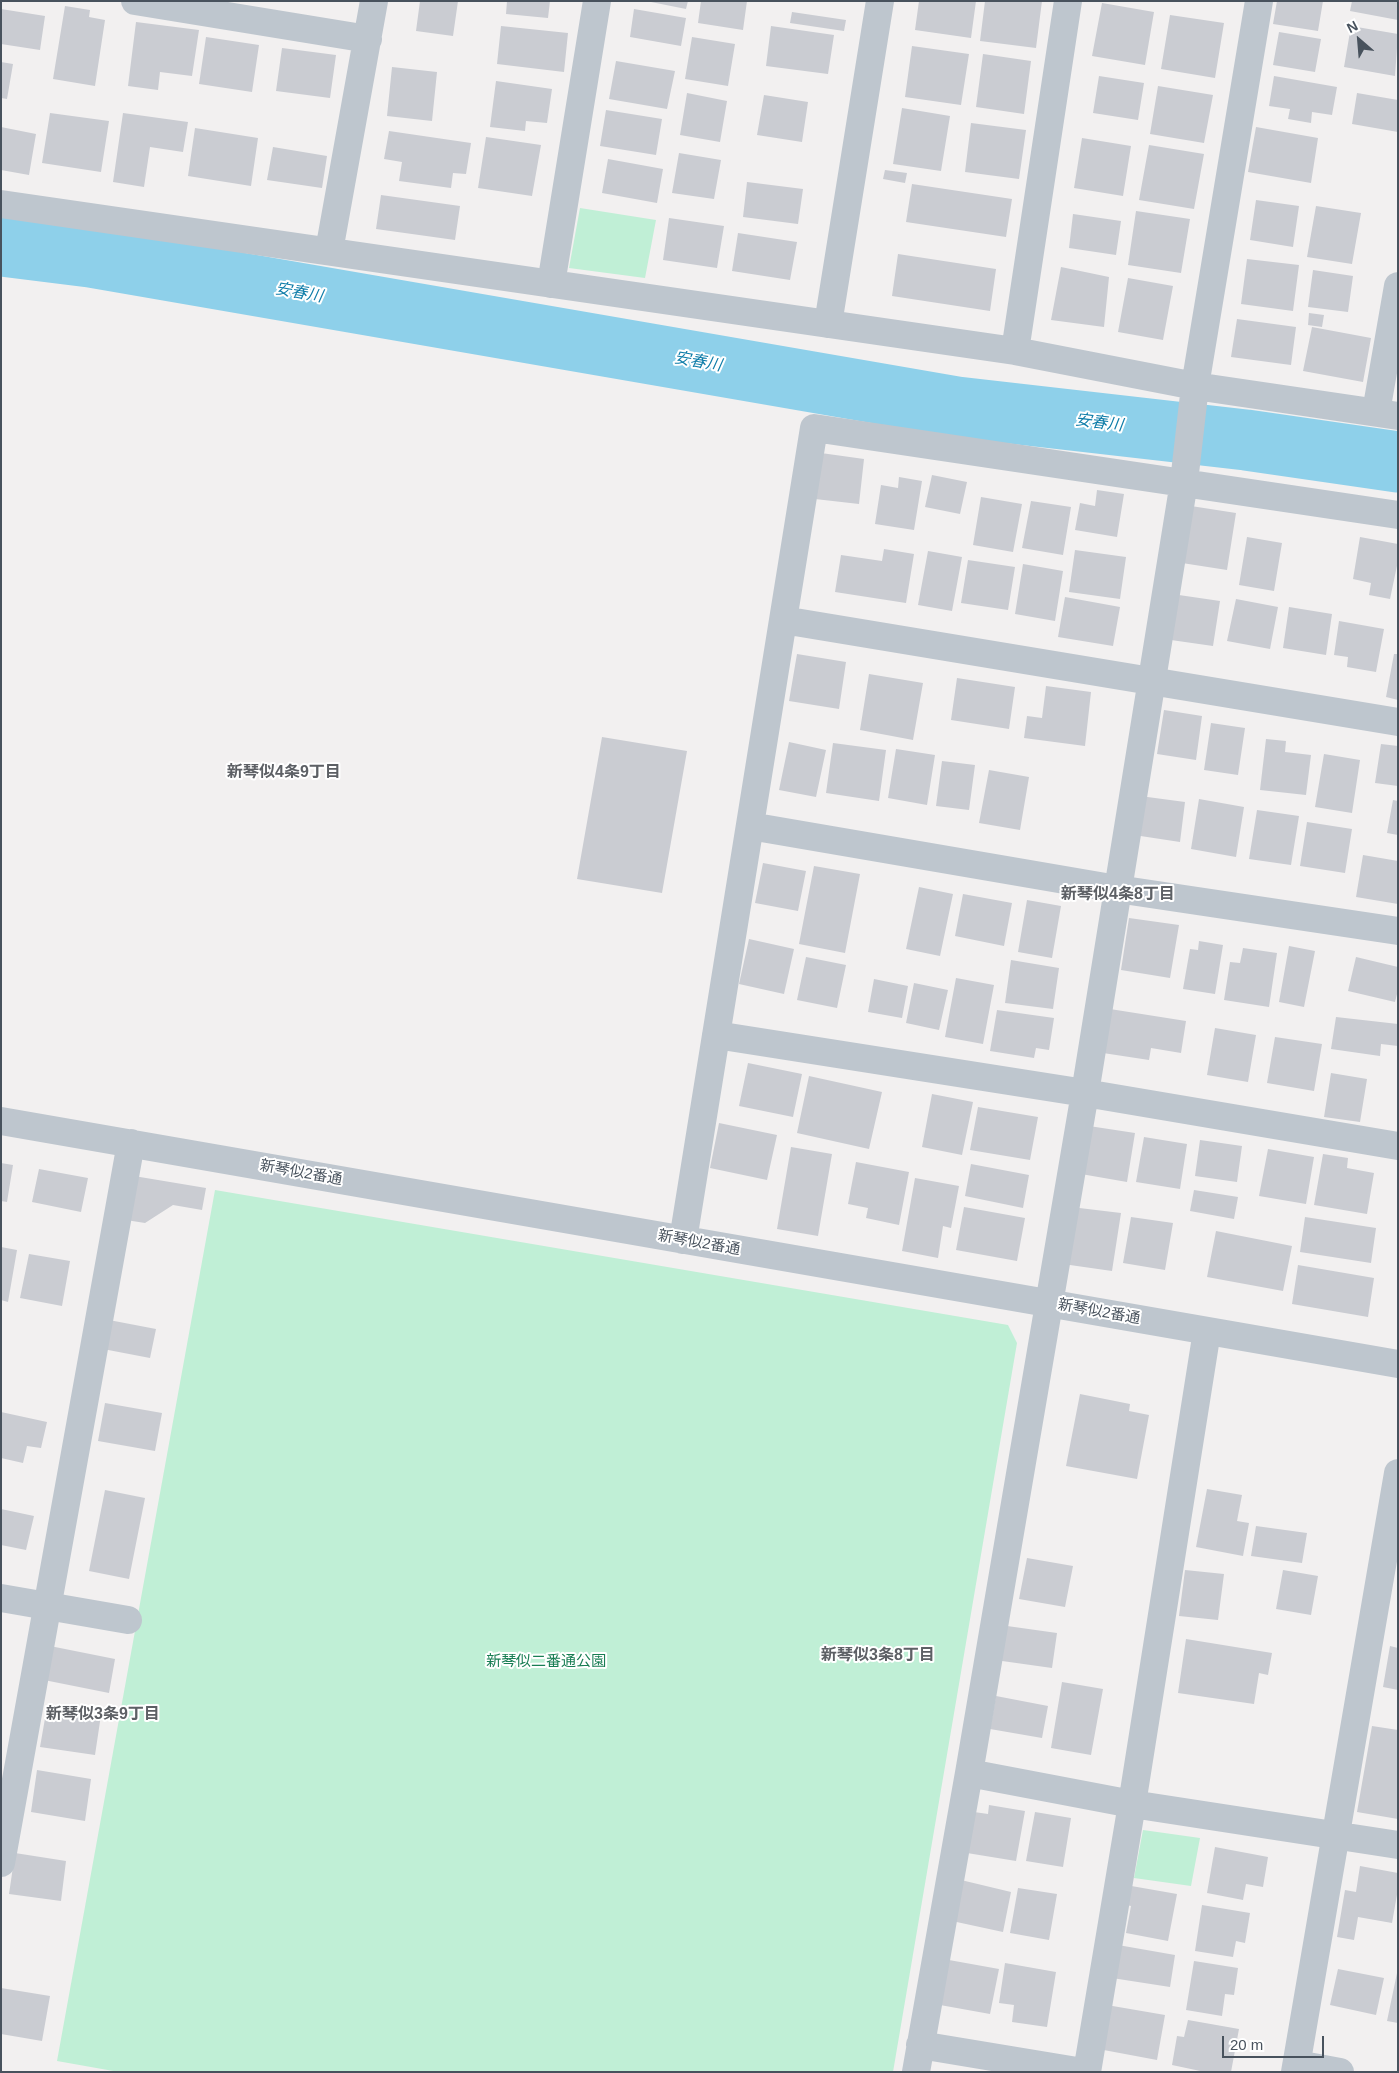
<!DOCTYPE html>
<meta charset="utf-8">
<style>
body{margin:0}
#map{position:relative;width:1399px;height:2073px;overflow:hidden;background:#f2f0f0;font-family:Helvetica,sans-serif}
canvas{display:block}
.frame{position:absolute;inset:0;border:2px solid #48525d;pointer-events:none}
.north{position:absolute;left:1334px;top:15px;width:50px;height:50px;-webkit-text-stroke:4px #fff;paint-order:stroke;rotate:333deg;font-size:14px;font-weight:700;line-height:20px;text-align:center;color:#48525d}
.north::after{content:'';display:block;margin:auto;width:18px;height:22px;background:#48525d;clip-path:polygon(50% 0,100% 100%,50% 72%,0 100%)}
.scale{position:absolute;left:1222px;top:2036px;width:102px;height:22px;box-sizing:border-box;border:2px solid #48525d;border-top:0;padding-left:6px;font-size:15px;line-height:18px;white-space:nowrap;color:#48525d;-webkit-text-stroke:4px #fff;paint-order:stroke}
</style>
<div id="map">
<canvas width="1399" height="2073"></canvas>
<div class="frame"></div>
<div class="north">N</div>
<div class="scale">20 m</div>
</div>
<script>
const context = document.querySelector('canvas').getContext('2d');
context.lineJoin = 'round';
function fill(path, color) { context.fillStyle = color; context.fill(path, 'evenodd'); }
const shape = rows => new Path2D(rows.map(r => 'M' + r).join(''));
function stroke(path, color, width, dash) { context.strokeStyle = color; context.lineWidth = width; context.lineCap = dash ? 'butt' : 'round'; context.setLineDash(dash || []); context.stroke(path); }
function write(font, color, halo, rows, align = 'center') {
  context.font = font + ' Helvetica,"Noto Sans JP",sans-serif'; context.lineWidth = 4; context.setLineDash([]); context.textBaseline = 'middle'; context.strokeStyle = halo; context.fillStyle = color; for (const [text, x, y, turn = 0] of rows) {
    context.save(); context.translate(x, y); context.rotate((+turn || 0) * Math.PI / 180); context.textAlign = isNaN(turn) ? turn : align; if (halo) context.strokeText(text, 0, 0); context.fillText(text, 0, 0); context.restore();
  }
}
fill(shape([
 [580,208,656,220,645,278,569,268],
 [215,1190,1008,1325,1017,1343,893,2072,119,2072,57,2061],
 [1143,1830,1200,1838,1191,1886,1134,1878]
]), '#c0efd6');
stroke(shape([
 [1,246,90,257,957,407,1246,440,1398,462]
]), '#8ed0ea', 61);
fill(shape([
 [420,1,458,1,453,36,416,31],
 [507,1,550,1,548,18,506,14],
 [646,1,688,1,686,9],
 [701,1,747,1,743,30,698,23],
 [919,1,976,1,971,38,915,30],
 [985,1,1042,1,1036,48,980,41],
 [1277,1,1323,1,1318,31,1273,24],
 [1352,1,1398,1,1398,20,1350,11],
 [1102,3,1154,12,1145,65,1092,56],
 [65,6,90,10,89,17,105,20,95,86,53,79],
 [1,9,45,16,40,50,1,44],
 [634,9,686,18,681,46,630,37],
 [792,12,846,20,844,31,790,23],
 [1170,15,1224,23,1215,78,1161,69],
 [136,22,199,30,192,76,160,72,158,90,128,86],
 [501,26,568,33,564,72,497,64],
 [771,26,834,35,828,74,766,66],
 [1351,26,1398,34,1395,76,1344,67],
 [1279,32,1321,39,1315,72,1273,65],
 [206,37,259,45,252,92,199,84],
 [692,37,735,44,728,86,685,79],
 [912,46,969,54,961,105,905,97],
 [282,48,336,55,330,98,276,91],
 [983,54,1031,61,1024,114,976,107],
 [616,61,675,71,667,109,609,99],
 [1,62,13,64,7,99,1,98],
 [392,67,437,72,432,121,387,116],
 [1099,76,1144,83,1138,120,1093,113],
 [1274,76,1337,87,1332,115,1312,112,1311,123,1288,119,1290,109,1269,106],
 [496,81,552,89,547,123,526,121,525,131,490,127],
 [1158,86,1213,95,1204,143,1150,134],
 [687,93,727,101,720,142,680,135],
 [1357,93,1398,100,1398,132,1352,124],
 [764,95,808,102,802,142,757,135],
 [902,108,950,116,941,171,893,164],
 [606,110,662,119,656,155,600,146],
 [50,113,109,121,101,172,42,163],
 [123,113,188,122,183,152,150,147,144,187,113,182],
 [971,123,1026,130,1019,179,965,172],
 [1,127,36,134,29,175,1,170],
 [1256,127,1318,138,1311,183,1248,172],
 [195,128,258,138,251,186,188,176],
 [389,131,471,143,466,174,453,173,451,188,399,181,402,162,384,159],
 [486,137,541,145,532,196,478,188],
 [1082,138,1131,146,1123,196,1074,188],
 [1149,145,1204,154,1194,209,1139,200],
 [273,147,327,156,322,188,267,180],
 [679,153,721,160,714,199,672,193],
 [608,159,663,169,657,203,602,193],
 [885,170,907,173,905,183,883,179],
 [747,182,803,189,798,224,743,217],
 [912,184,1012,199,1006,237,906,222],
 [381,195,460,206,455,240,376,229],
 [1256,200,1299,206,1293,247,1250,240],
 [1316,206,1361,213,1352,264,1307,257],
 [1136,211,1190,219,1181,273,1128,265],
 [1073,214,1121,221,1116,255,1069,248],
 [669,218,724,226,717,268,663,260],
 [738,233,797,242,790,280,732,271],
 [898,254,996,269,990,311,892,296],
 [1247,259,1299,265,1293,311,1241,304],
 [1061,267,1109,277,1104,327,1051,320],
 [1313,270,1353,276,1348,312,1308,307],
 [1128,278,1173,286,1163,340,1118,332],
 [1309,313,1324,315,1322,327,1308,325],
 [1237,319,1296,327,1291,365,1231,357],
 [1312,327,1371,338,1363,382,1303,371],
 [821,453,864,459,859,504,815,499],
 [932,475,967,482,960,514,925,507],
 [899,477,922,481,914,530,875,524,881,485,898,488],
 [1097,490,1124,494,1117,537,1075,530,1080,503,1095,506],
 [981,497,1022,504,1013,552,973,545],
 [1031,501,1071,507,1063,555,1022,548],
 [1191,506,1236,513,1227,570,1182,563],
 [1247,537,1282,543,1274,591,1239,585],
 [1360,537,1398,544,1398,561,1390,599,1369,595,1371,583,1353,579],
 [884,549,914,554,906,603,835,592,841,555,882,561],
 [1075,550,1126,557,1120,599,1069,592],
 [928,551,962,557,952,611,918,605],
 [968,560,1015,567,1008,610,961,603],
 [1023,564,1063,571,1055,621,1015,614],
 [1172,594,1220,601,1213,646,1164,639],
 [1065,597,1120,607,1113,646,1058,637],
 [1236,599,1278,607,1270,649,1227,641],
 [1289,607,1332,614,1326,655,1283,648],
 [1339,621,1384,629,1376,672,1347,667,1348,657,1334,655],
 [797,654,846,662,839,709,789,701],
 [1394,654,1398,654,1398,700,1386,697],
 [869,674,923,683,913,740,860,730],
 [957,678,1015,687,1009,729,951,720],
 [1046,686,1091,692,1085,746,1024,738,1027,716,1042,718],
 [1164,710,1202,716,1196,760,1157,754],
 [1211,723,1245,728,1238,775,1204,770],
 [602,737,687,751,662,893,577,879],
 [1266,739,1286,741,1285,752,1311,755,1306,795,1260,790],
 [789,742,826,750,816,797,779,790],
 [833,743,886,750,879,801,826,793],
 [1381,744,1398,746,1398,786,1375,783],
 [896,749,935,755,927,805,888,798],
 [1324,754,1360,760,1352,813,1315,807],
 [942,761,975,765,969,810,936,806],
 [989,770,1029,777,1020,830,979,823],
 [1140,796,1185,802,1180,842,1134,835],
 [1199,799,1244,807,1236,857,1191,849],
 [1393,800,1398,801,1398,835,1387,833],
 [1257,810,1299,816,1291,865,1249,859],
 [1307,822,1352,829,1345,873,1300,866],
 [1363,855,1398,861,1398,904,1356,897],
 [763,863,806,871,798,911,755,903],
 [814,866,860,874,845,953,799,944],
 [919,887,953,894,940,956,906,949],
 [963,894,1012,903,1004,946,955,936],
 [1027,900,1061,906,1052,958,1018,952],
 [1129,918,1179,925,1170,978,1121,970],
 [749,939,794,949,784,994,739,984],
 [1199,941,1223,945,1215,994,1183,989,1190,949,1198,950],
 [1289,946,1315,951,1304,1007,1279,1002],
 [1243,948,1277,953,1269,1007,1224,1000,1230,962,1240,963],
 [806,957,846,965,837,1008,797,1000],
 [1356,957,1398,967,1398,990,1395,1002,1348,991],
 [1011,960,1059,968,1053,1009,1005,1003],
 [956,978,994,985,983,1044,945,1037],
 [874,979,908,986,902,1018,868,1012],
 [914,983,948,990,939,1030,906,1023],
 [1110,1009,1186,1021,1181,1053,1151,1048,1149,1060,1103,1053],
 [997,1010,1054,1018,1049,1050,1036,1048,1034,1058,990,1051],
 [1336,1017,1398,1024,1398,1046,1381,1044,1380,1056,1331,1049],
 [1215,1028,1256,1035,1248,1082,1207,1075],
 [1275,1037,1322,1044,1314,1091,1267,1083],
 [748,1063,802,1074,793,1117,739,1106],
 [1331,1073,1367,1079,1360,1122,1324,1117],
 [809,1076,882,1092,869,1149,797,1133],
 [932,1094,973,1102,962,1155,922,1147],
 [978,1107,1038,1117,1030,1160,970,1150],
 [719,1123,777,1135,767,1180,710,1168],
 [1089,1126,1135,1133,1127,1182,1081,1174],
 [1144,1137,1187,1144,1180,1189,1136,1182],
 [1200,1140,1242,1146,1237,1182,1195,1176],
 [791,1147,832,1154,818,1236,777,1229],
 [1268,1149,1314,1157,1306,1204,1259,1196],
 [1323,1154,1348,1158,1347,1168,1374,1173,1367,1214,1314,1205],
 [856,1162,909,1172,899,1225,866,1218,868,1208,848,1204],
 [1,1163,13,1165,7,1202,1,1201],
 [971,1164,1029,1175,1023,1208,965,1196],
 [39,1169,88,1178,81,1212,32,1202],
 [134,1176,206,1188,202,1210,173,1205,145,1223,126,1220],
 [915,1178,959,1186,951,1228,943,1226,938,1258,902,1251],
 [1194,1190,1238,1197,1234,1219,1190,1211],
 [964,1207,1025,1218,1017,1261,956,1250],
 [1071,1207,1121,1213,1112,1271,1063,1264],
 [1131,1217,1173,1223,1165,1270,1123,1263],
 [1305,1217,1376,1228,1371,1263,1300,1252],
 [1216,1231,1292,1246,1283,1291,1207,1277],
 [1,1247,17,1250,8,1302,1,1300],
 [29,1254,70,1261,62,1306,20,1298],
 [1298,1265,1374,1278,1368,1317,1292,1304],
 [109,1320,156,1329,150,1358,103,1349],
 [1080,1394,1130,1404,1129,1411,1149,1415,1137,1479,1066,1466],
 [105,1403,162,1413,155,1451,98,1441],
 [1,1412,47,1422,41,1448,27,1446,23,1463,1,1458],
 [1207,1489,1242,1495,1237,1521,1249,1523,1243,1556,1196,1547],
 [105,1490,145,1498,129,1579,89,1571],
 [1,1509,34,1516,26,1550,1,1545],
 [1256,1526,1307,1533,1302,1563,1251,1556],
 [1027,1558,1073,1566,1065,1607,1019,1599],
 [1185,1570,1224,1574,1218,1620,1179,1616],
 [1283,1570,1318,1576,1311,1615,1276,1609],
 [1000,1625,1057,1633,1052,1668,995,1660],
 [1186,1639,1272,1653,1268,1675,1259,1673,1254,1704,1178,1693],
 [50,1646,115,1659,109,1693,44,1680],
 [1390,1646,1398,1648,1398,1690,1383,1687],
 [1062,1682,1103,1689,1091,1755,1051,1748],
 [996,1696,1048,1706,1042,1738,990,1729],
 [47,1707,101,1715,95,1755,40,1747],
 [1372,1726,1398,1730,1398,1819,1357,1812],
 [37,1770,91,1779,85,1821,31,1812],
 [989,1805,1025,1811,1016,1861,967,1853,974,1812,988,1814],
 [1035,1812,1071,1818,1063,1867,1026,1861],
 [1215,1847,1268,1857,1263,1887,1246,1884,1243,1900,1207,1893],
 [15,1853,66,1861,61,1901,9,1894],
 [1360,1866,1398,1873,1398,1889,1392,1923,1358,1917,1354,1940,1337,1937,1345,1890,1356,1892],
 [961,1880,1011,1892,1003,1932,952,1921],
 [1120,1884,1177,1894,1168,1941,1126,1933,1131,1906,1116,1903],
 [1018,1888,1057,1894,1049,1940,1010,1933],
 [1202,1905,1250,1913,1245,1943,1236,1941,1233,1957,1195,1951],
 [1118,1945,1175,1955,1170,1987,1112,1978],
 [949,1960,999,1969,990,2014,940,2005],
 [1194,1961,1238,1968,1234,1995,1225,1994,1222,2016,1186,2010],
 [1005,1963,1056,1972,1047,2027,1012,2022,1014,2005,999,2003],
 [1338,1969,1384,1978,1376,2015,1330,2005],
 [1397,1973,1398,1973,1398,2023,1387,2021],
 [1,1988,50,1996,42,2041,1,2034],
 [1101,2004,1165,2015,1157,2060,1093,2048],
 [1188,2020,1239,2029,1231,2072,1205,2072,1172,2065,1177,2036,1184,2037]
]), '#caccd2');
stroke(shape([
 [135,1,368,39],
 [1,204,1015,351,1195,386,1398,416],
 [329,251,374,1],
 [551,284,597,1],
 [828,324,880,1],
 [1015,351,1068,1],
 [1376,412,1398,286],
 [783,620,1398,722],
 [750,826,1117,889,1398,931],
 [716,1035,1085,1093,1398,1146],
 [1,1121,1398,1364],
 [683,1240,814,428,1398,515],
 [1,1598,128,1620],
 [969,1773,1132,1804,1398,1845],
 [1,1863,131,1143],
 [920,2045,1083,2072],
 [1297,2064,1340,2072],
 [916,2072,969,1773,1085,1093,1184,482,1195,386,1259,1],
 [1087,2072,1132,1804,1207,1331],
 [1295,2072,1398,1473]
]), '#bec6ce', 28);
write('15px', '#48525d', '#fff', [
 ["新琴似2番通",301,1173,10],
 ["新琴似2番通",699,1243,10],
 ["新琴似2番通",1099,1312,10]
]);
write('15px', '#197e54', '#fff', [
 ["新琴似二番通公園",546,1662]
]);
write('italic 16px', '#0f7da9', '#fff', [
 ["安春川",299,293,10],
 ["安春川",698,362,10],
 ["安春川",1099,423,7]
]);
write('bold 16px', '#5d6065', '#fff', [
 ["新琴似4条9丁目",284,773],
 ["新琴似4条8丁目",1118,895],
 ["新琴似3条8丁目",878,1656],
 ["新琴似3条9丁目",103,1715]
]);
</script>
